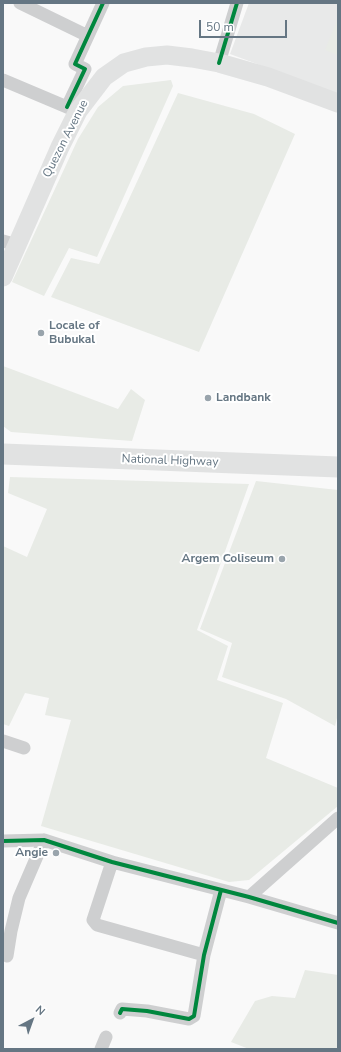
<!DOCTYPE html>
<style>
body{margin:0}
#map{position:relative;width:341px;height:1052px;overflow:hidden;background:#f9f9f9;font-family:"Nunito Sans",sans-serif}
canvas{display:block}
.frame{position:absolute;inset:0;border:4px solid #657683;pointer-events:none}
.north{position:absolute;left:12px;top:1000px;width:40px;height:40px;-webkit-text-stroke:3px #fff;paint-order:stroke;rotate:41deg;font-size:11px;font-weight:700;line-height:16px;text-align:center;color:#657683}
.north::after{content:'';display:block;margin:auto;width:14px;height:18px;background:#657683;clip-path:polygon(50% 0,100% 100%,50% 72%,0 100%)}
.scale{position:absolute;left:199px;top:20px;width:88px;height:18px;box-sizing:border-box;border:2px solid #657683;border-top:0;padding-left:5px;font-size:12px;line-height:14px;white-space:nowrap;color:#657683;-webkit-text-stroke:3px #fff;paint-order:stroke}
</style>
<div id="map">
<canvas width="341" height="1052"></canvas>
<div class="frame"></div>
<div class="north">N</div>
<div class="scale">50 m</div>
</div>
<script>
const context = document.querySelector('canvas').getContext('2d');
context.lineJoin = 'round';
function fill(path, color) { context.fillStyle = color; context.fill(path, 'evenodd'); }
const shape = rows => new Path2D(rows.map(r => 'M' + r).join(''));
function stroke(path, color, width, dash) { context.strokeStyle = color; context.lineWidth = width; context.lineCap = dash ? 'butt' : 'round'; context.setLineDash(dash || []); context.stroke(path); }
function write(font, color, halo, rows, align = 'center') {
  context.font = font + ' "Nunito Sans",sans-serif'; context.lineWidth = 4; context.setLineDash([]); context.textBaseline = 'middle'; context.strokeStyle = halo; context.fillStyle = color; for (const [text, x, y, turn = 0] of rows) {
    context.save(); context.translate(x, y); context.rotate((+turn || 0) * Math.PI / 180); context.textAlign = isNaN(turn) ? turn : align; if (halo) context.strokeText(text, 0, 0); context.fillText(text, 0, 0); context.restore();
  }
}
fill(shape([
 [249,3,338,3,338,94,230,54]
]), '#e8e9e9');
fill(shape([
 [338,18,338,55,325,50],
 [171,80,173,86,97,257,69,248,44,296,12,282,78,139,98,107,123,86],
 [178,93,254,114,295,134,199,352,51,297,71,258,99,264],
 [3,366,118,409,131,389,145,400,132,441,11,432,3,426],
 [10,477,249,484,197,630,228,646,217,680,283,703,266,758,338,788,338,806,249,880,229,882,41,826,71,720,45,715,49,698,25,693,9,726,3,724,3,546,27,557,47,509,8,493],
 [256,481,338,490,338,714,335,726,286,699,222,677,232,643,200,629],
 [305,970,338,975,338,1049,249,1049,231,1042,255,1001,272,996,295,998]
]), '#e8ebe6');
stroke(shape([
 [20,3,88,36],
 [219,63,237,3],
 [3,80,74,110],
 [67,107,85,69,75,64,103,3],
 [3,241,17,245],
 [3,741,24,748],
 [3,841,44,840,112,862,249,897,338,923],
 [112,862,93,920,97,925,204,955],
 [249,897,338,818],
 [7,956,11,931,19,898,44,840],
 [120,1013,122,1009,147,1011,189,1019,194,1016,204,955,221,890],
 [101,1049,106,1037]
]), '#cecfd0', 13);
stroke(shape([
 [3,277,60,147,78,111,104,77,124,63,146,57,167,55,192,58,219,63,268,77,338,103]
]), '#e1e2e2', 19);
stroke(shape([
 [3,454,338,467]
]), '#e1e2e2', 21);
stroke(shape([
 [219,63,237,3],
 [67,107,85,69,75,64,103,3],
 [3,841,44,840,112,862,249,897,338,923],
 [120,1013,122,1009,147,1011,189,1019,194,1016,204,955,221,890]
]), '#00873e', 4);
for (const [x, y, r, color] of [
 [41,333,4,"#99a4ac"],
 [208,398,4,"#99a4ac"],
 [282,559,4,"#99a4ac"],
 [56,853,4,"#99a4ac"]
]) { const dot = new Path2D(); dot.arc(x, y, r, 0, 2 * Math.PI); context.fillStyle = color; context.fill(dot); stroke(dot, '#fff', 1.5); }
write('12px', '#657683', '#fff', [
 ["Quezon Avenue",66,139,-63],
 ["National Highway",170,461,2]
]);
write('bold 12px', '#657683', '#fff', [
 ["Locale of",49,326],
 ["Bubukal",49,340],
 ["Landbank",216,398],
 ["Argem Coliseum",274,559,"right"],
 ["Angie",48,853,"right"]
], 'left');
</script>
